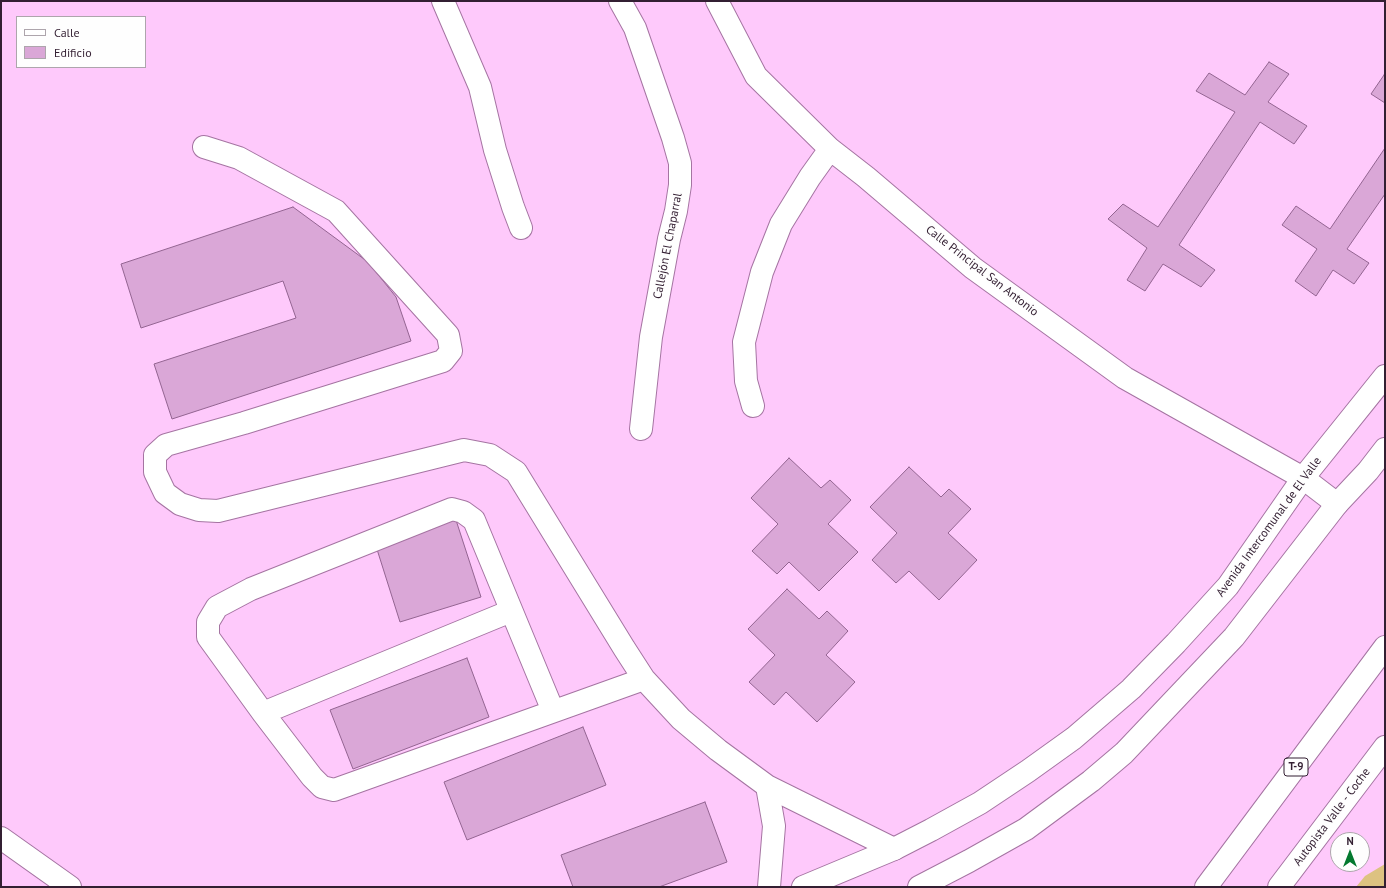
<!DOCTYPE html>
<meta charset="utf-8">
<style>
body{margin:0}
#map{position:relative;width:1386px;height:888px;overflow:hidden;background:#fec9fb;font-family:"PT Sans",sans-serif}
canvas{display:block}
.frame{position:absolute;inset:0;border:2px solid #331f32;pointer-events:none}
.legend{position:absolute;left:16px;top:16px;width:130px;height:52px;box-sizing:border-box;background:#fefefe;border:1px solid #ada5ac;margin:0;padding:5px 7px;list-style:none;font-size:12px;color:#331f32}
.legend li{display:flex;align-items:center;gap:8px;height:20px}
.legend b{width:20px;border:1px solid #ada5ac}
.north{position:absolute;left:1330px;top:832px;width:40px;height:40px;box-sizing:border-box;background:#fefefe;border:1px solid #ada5ac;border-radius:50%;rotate:0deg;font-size:11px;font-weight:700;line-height:16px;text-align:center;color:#331f32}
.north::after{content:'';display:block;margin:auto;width:14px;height:18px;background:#04792f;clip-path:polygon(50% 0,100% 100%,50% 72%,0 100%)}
</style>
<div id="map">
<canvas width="1386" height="888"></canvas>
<div class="frame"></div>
<ul class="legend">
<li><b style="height:5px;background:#fff"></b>Calle</li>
<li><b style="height:11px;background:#daa7d7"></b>Edificio</li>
</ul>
<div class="north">N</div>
</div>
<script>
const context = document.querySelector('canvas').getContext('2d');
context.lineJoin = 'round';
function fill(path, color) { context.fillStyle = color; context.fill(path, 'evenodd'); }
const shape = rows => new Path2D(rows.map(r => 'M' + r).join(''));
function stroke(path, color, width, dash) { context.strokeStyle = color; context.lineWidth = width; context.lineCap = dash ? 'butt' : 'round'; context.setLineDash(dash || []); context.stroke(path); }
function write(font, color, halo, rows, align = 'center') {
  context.font = font + ' "PT Sans",sans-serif'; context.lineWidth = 3.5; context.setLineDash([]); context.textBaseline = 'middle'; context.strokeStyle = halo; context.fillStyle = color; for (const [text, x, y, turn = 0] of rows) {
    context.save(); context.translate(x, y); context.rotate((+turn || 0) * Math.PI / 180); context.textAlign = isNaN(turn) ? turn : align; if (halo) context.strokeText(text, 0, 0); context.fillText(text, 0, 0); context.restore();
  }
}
fill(shape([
 [1385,864,1385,887,1356,887,1365,876]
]), '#ddc281');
const building = shape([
 [1269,62,1289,74,1268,102,1307,126,1294,144,1260,122,1179,245,1215,270,1201,287,1163,264,1145,291,1127,280,1147,248,1108,219,1123,204,1158,227,1235,112,1196,91,1209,73,1245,95,1269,62],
 [1384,75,1385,76,1385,103,1371,94,1384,75],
 [1385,148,1385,194,1347,249,1369,263,1354,284,1333,270,1316,296,1295,281,1317,249,1282,225,1296,206,1330,229,1385,148],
 [293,207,368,262,396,297,411,341,172,419,154,364,296,318,283,281,141,328,121,264,293,207],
 [789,458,821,488,830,480,851,500,828,524,858,552,819,591,789,562,777,574,752,551,778,524,751,498,789,458],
 [909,467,941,497,949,489,971,509,948,533,977,560,939,600,909,571,896,583,872,560,897,533,870,507,909,467],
 [455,517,481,597,400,622,375,543,455,517],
 [787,589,819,619,827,611,848,631,826,655,855,682,817,722,786,692,774,705,749,682,775,655,748,629,787,589],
 [467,658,489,717,353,769,330,710,467,658],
 [583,727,606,785,467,840,444,782,583,727],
 [705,802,727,862,659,887,573,887,561,855,705,802]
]);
fill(building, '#daa7d7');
stroke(building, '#936491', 1);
const minor = shape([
 [443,1,480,87,495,150,513,207,521,228],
 [620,1,635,28,673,138,680,163,680,185,676,211,669,239,651,337,641,429],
 [717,1,756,76,830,149,866,177,973,268,1125,378,1303,478,1337,504],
 [204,147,239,158,336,211,448,335,451,351,443,361,244,423,166,445,155,455,155,472,165,493,180,504,199,510,218,511,464,450,490,455,516,472,624,648,644,679,681,719,718,750,767,786,894,849],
 [753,406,746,381,744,342,762,272,781,224,810,177,830,149],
 [553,711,474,520,463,512,452,509,251,589,217,607,208,622,208,637,263,713,312,777,322,787,334,790,644,679],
 [263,713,511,611],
 [767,786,774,826,769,887],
 [1,838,70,887]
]);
const major = shape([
 [803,887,894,849,931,830,980,803,1028,771,1074,738,1131,689,1176,643,1228,586,1303,478,1385,376],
 [919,887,969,861,1026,829,1091,781,1124,753,1234,637,1337,504,1368,471,1385,449]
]);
const highway = shape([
 [1206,887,1385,647],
 [1279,887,1385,747]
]);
stroke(minor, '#a574a2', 24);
stroke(major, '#a574a2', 24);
stroke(highway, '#a574a2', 24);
stroke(minor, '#fff', 22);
stroke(major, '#fff', 22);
stroke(highway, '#fff', 22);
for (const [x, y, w] of [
 [1296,767,24]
]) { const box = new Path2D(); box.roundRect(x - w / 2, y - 9, w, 18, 3); context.fillStyle = '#fefefe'; context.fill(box); stroke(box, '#331f32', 1); }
write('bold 11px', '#331f32', null, [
 ["T-9",1296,767]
]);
write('12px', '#331f32', '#fefefe', [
 ["Callejón El Chaparral",668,246,-79],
 ["Calle Principal San Antonio",982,271,38],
 ["Avenida Intercomunal de El Valle",1269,527,-54],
 ["Autopista Valle - Coche",1332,817,-53]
]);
</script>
